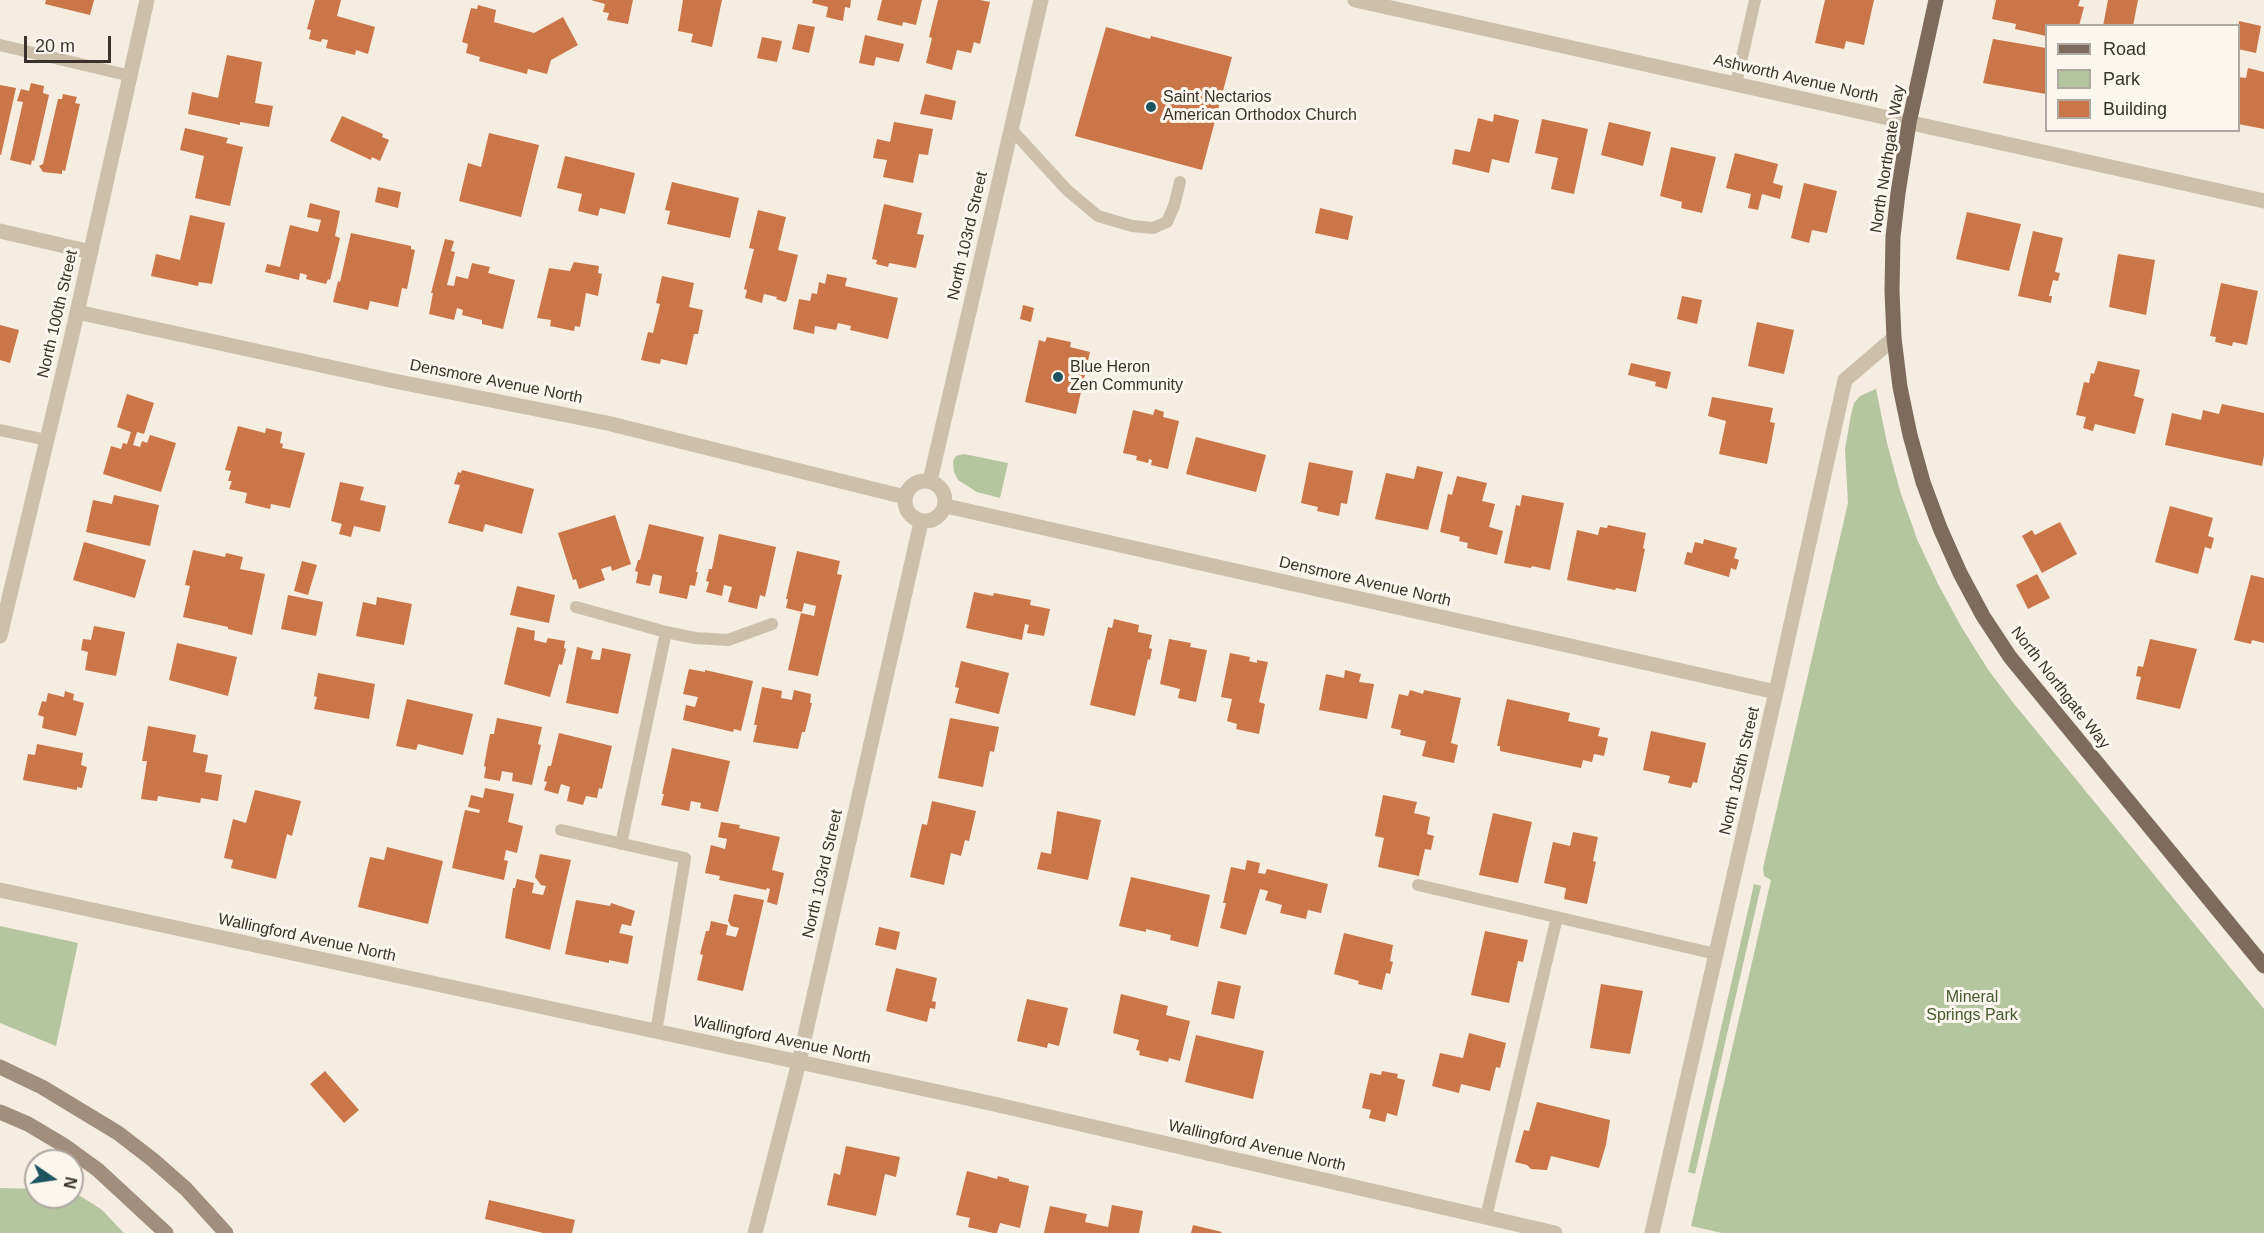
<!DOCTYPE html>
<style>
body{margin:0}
#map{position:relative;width:2264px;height:1233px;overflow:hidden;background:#f4ede0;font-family:Arial,sans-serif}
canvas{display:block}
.legend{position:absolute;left:2045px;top:24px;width:195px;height:108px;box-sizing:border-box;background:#fbf6ee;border:2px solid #aea8a0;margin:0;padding:8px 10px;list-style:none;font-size:18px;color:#3b322b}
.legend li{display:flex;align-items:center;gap:12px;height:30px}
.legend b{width:30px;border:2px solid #aea8a0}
.north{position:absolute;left:24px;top:1149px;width:60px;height:60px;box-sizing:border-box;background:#fbf6ee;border:2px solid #aea8a0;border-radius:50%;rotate:103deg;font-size:16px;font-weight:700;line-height:24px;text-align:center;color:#3b322b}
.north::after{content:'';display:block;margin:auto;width:21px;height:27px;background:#1e545f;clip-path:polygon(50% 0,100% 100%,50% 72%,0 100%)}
.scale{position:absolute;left:24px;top:36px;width:87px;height:27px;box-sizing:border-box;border:3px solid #3b322b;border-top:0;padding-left:8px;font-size:18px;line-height:21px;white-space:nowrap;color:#3b322b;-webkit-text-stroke:4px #fbf6ee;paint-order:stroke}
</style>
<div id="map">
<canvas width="2264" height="1233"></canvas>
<ul class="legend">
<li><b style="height:8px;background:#7e6b5b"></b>Road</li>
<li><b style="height:16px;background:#b4c59f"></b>Park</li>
<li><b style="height:16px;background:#cb7648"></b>Building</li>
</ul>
<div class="north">N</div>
<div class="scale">20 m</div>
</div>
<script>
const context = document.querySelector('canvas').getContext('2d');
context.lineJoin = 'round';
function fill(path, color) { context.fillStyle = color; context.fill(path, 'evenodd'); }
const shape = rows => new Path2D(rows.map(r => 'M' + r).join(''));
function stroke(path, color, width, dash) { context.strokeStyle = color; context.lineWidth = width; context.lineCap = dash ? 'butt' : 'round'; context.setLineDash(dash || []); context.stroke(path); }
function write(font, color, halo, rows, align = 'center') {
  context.font = font + ' Arial,sans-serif'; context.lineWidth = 6; context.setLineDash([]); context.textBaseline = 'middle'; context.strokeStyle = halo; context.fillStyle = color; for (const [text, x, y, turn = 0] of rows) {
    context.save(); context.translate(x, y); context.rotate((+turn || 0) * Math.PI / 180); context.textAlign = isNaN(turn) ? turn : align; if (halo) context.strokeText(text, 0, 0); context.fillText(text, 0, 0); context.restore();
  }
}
fill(shape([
 [1876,389,1887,443,1900,491,1917,539,1938,584,1962,628,1989,671,2011,700,2264,1009,2264,1233,1722,1233,1691,1226,1771,880,1764,876,1763,868,1848,503,1845,449,1851,415,1854,403,1860,396],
 [964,454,1008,463,1000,498,977,492,958,480,954,472,953,461,956,456],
 [1754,884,1761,886,1695,1174,1688,1172],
 [0,926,78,943,56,1046,0,1023],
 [0,1188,36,1189,36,1197,72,1197,72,1191,101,1209,124,1233,0,1233]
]), '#b4c59f');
fill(shape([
 [46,0,94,0,90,15,45,4],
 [315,0,341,0,337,16,375,27,368,54,356,50,355,55,326,48,328,40,322,39,321,42,309,39,311,30,307,29],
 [591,0,633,0,628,24,607,20,609,13,603,12,605,4],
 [683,0,722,0,712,47,691,42,693,34,678,31],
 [813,0,851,0,850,8,845,7,843,21,826,17,828,7,812,3],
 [882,0,922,0,916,25,903,22,902,26,877,20],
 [938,0,980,0,990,2,980,44,974,42,971,53,957,50,952,70,926,63,932,38,929,37],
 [1825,0,1874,0,1864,45,1846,41,1844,49,1815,43],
 [1996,0,2080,0,2078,6,2084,7,2079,26,2046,26,2046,36,2015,29,2016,24,1992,19],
 [2108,0,2138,0,2133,26,2103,26],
 [478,5,496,10,494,22,534,33,563,17,578,45,551,60,547,74,528,69,527,74,479,61,480,57,466,53,468,44,462,42,471,8,477,9],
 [2239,21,2261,26,2256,53,2238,49],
 [798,24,815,27,809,53,792,49],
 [1106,27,1150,39,1151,36,1232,57,1202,170,1075,136],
 [865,35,904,44,899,62,876,57,874,66,859,63],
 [762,37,782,41,777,62,757,58],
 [1993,39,2046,48,2046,94,1983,83],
 [227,55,262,62,255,103,273,106,269,127,240,122,240,125,188,114,192,92,218,98],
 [2248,68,2264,72,2264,129,2238,124,2238,77,2246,78],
 [31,83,44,86,43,93,49,95,34,161,32,160,31,165,10,160,23,102,17,101,21,89,29,91],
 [0,85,16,88,1,155,0,155],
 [63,94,77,97,75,103,80,104,65,171,62,170,62,174,43,172,39,166,43,164,58,99,62,99],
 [925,94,956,101,952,120,920,114],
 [1494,114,1519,120,1509,163,1492,159,1489,173,1452,164,1455,149,1470,152,1478,118,1493,122],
 [342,116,383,134,382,137,389,140,380,161,372,157,371,160,330,141],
 [1542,119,1588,129,1574,194,1551,189,1558,158,1535,153],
 [894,122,933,129,928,155,919,154,913,183,883,177,887,160,873,158,877,139,890,142],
 [1609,122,1651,132,1643,166,1601,155],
 [185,128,228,138,226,143,243,147,230,206,195,198,204,156,180,150],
 [489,133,539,145,521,217,459,201,468,163,481,167],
 [1671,147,1716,157,1702,213,1681,208,1682,202,1660,196],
 [1735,153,1778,164,1773,183,1783,186,1780,199,1762,194,1758,210,1748,208,1751,194,1726,188],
 [565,156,635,173,625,214,600,208,598,216,578,211,582,194,557,188],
 [672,182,739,198,730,238,667,224,670,211,665,210],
 [1804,183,1837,191,1827,233,1812,230,1809,243,1791,238],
 [378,187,401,192,398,208,375,202],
 [310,203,340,211,335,236,340,238,330,280,328,279,326,284,306,279,307,275,300,273,299,280,265,272,267,264,280,267,290,225,318,232,321,220,307,217],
 [884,204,922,213,917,234,924,235,916,268,889,263,888,267,876,264,877,260,872,259],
 [1320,208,1353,216,1348,240,1315,233],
 [758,210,786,217,778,250,798,255,787,300,785,302,776,299,777,297,764,294,762,303,745,298,747,290,744,289,754,249,749,248],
 [1967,212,2021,224,2009,271,1956,259],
 [190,215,225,223,212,284,199,282,198,286,151,276,156,254,180,260],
 [2033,231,2063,238,2055,272,2060,273,2058,281,2053,280,2049,296,2052,296,2051,303,2018,296],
 [351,233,411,246,411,249,415,250,407,289,402,288,398,307,370,301,368,310,333,302,338,281,340,282],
 [445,239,454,241,451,251,455,252,447,285,454,286,456,276,468,279,472,263,490,267,488,273,515,280,503,329,482,324,482,320,462,315,463,310,457,308,454,320,429,314,433,293,431,293],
 [2118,254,2155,260,2146,315,2109,307],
 [574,262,599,266,598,273,602,274,598,296,586,293,580,327,575,326,574,331,550,326,551,320,537,318,549,268,570,271],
 [827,274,847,278,845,286,898,298,888,339,850,330,851,326,838,323,836,330,815,326,814,334,793,329,799,299,810,301,812,293,817,294,819,282,825,284],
 [662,276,694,283,689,307,703,310,698,334,694,334,687,365,661,359,660,364,641,360,648,332,653,333,660,304,656,303],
 [2221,283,2258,291,2247,345,2233,342,2232,346,2215,342,2216,337,2210,336],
 [1682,296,1702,300,1697,324,1677,319],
 [1023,305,1034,308,1031,322,1020,319],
 [1757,322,1794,330,1784,374,1748,366],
 [0,325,19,330,10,363,0,360],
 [1047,337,1071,342,1070,347,1090,352,1076,414,1025,402,1039,340,1045,342],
 [2098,361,2140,370,2134,396,2144,399,2135,434,2095,424,2093,431,2083,428,2086,417,2076,415,2084,382,2089,383,2091,373,2094,374],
 [1631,363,1671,372,1667,389,1655,386,1656,382,1628,375],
 [127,394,154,403,144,434,137,432,133,445,140,447,142,441,147,443,150,435,176,443,161,492,103,474,111,446,121,449,123,443,127,444,131,432,117,427],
 [1712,397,1773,408,1770,422,1775,423,1767,464,1719,454,1726,421,1708,416],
 [2222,404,2264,413,2264,455,2262,466,2165,445,2172,413,2201,420,2203,410,2219,414],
 [1155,409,1164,412,1163,417,1179,421,1168,469,1151,465,1152,460,1149,459,1148,463,1136,460,1137,456,1123,453,1133,410,1153,415],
 [238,426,265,433,266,428,282,432,280,443,283,444,282,448,305,453,290,508,271,504,270,509,245,503,247,493,229,489,232,481,228,481,231,471,225,470],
 [1196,437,1266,455,1256,492,1186,474],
 [1309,462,1353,471,1347,504,1341,503,1339,516,1317,511,1318,507,1301,503],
 [1417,466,1443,472,1428,530,1375,519,1386,473,1414,479],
 [462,470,534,489,522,534,485,524,483,532,448,523,460,485,454,484,458,472,461,473],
 [1457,476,1487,483,1482,501,1495,504,1489,527,1503,531,1497,555,1467,548,1468,543,1459,541,1460,537,1440,532,1448,494,1452,495],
 [340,482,364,487,360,500,386,506,380,532,354,526,351,537,339,534,342,524,331,521],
 [114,495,159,505,150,546,86,532,93,500,112,504],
 [1522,495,1564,503,1550,570,1532,566,1531,568,1504,563,1516,505,1520,506],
 [2170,506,2213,518,2208,536,2214,538,2211,549,2205,547,2198,574,2155,562],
 [615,515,631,564,612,571,611,566,601,569,605,580,579,589,576,579,573,580,558,533],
 [2060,522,2077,554,2042,573,2022,536,2032,530,2035,535],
 [649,524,704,537,696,572,698,572,695,586,690,585,687,599,659,593,662,576,653,574,650,586,636,583,638,572,635,571,638,560,640,560],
 [1608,525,1646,533,1643,548,1645,549,1636,592,1616,588,1615,590,1567,580,1577,530,1598,535,1600,527,1607,528],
 [719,534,776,547,765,597,760,595,757,609,728,602,732,587,724,585,722,596,706,592,709,582,706,581,709,569,712,569],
 [1704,539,1737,548,1734,558,1739,560,1736,570,1731,568,1729,577,1684,564,1687,552,1692,553,1695,542,1703,544],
 [84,542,146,560,135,598,73,580],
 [193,550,225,557,226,553,243,557,240,569,265,574,252,635,228,629,228,627,183,617,190,586,185,585],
 [797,551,840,561,837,574,842,575,818,676,788,670,801,613,814,616,816,606,804,603,802,612,786,608,788,599,786,599],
 [302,561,317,565,308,595,294,591],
 [2037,574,2050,598,2028,609,2016,585],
 [2251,575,2264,578,2264,643,2252,640,2251,644,2234,640],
 [517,586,555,595,549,623,510,615],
 [974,592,993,596,994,593,1031,600,1030,605,1050,609,1044,636,1027,633,1029,625,1025,624,1022,640,966,628],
 [288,595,323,602,316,636,281,629],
 [377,597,412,604,404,645,356,636,363,602,376,605],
 [1114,619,1139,625,1138,632,1152,635,1149,648,1152,649,1150,660,1148,659,1135,716,1090,705,1108,627,1112,628],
 [94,626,125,632,116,676,85,670,88,652,81,650,83,639,91,640],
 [517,627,535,631,534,640,546,643,548,638,565,641,564,648,566,649,562,665,559,664,550,697,504,684],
 [1169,639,1191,643,1190,647,1207,650,1196,702,1178,698,1180,689,1160,684],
 [2150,639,2197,649,2180,709,2136,699,2141,677,2136,676,2138,666,2143,667],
 [177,643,237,657,228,696,169,680],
 [577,647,593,651,591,659,600,660,602,648,631,654,618,714,566,703],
 [1230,653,1250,657,1249,661,1257,663,1257,660,1268,662,1259,702,1265,704,1259,734,1236,729,1237,724,1227,721,1232,699,1221,697],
 [961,661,1009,673,999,714,955,703,959,688,955,687],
 [689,669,705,672,705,670,753,681,741,731,734,729,733,732,683,720,686,705,695,707,698,697,683,694],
 [1345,670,1361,674,1359,682,1374,684,1367,719,1319,710,1326,674,1344,678],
 [318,673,375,684,369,719,314,709,317,697,314,696],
 [762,687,782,691,781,698,792,700,794,690,811,694,810,703,812,703,805,732,802,732,798,749,753,742,757,725,754,725],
 [1410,690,1423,694,1424,690,1461,698,1451,743,1458,745,1454,763,1422,756,1426,741,1400,735,1401,730,1391,728,1399,694,1408,696],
 [65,691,74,694,73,700,84,703,76,736,42,728,44,717,38,715,42,701,46,702,48,693,64,697],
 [407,699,473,714,463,755,418,744,416,750,396,746],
 [1507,699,1570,713,1568,721,1600,728,1598,736,1608,738,1604,756,1594,754,1592,762,1583,760,1581,768,1500,751,1500,746,1497,746],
 [497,718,542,727,538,744,541,745,532,785,512,781,513,773,502,771,500,781,484,778,486,767,484,766,490,734,494,734],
 [950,718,999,727,994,752,990,751,983,787,938,778],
 [148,726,196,735,193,752,208,755,205,772,222,775,218,801,201,798,200,803,158,796,157,801,141,799,147,761,142,761],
 [1651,731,1706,743,1697,783,1693,782,1691,788,1668,783,1670,776,1643,770],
 [559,733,612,746,602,789,599,788,597,798,586,796,583,805,567,801,570,787,561,784,558,794,544,790,547,782,544,781,548,766,551,766],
 [37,744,83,753,81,765,87,767,82,788,77,787,77,790,23,780,28,754,35,755],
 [672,748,730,761,718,812,700,808,701,803,691,801,689,811,661,805,664,794,662,794],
 [485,788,514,794,508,822,523,826,517,853,506,850,504,860,508,861,504,880,452,868,465,810,479,813,480,810,468,807,471,795,483,798],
 [255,790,301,801,292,836,287,834,276,879,231,868,233,860,224,858,233,819,246,823],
 [1383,795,1417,802,1414,813,1430,817,1427,834,1434,836,1431,850,1425,849,1419,876,1378,867,1384,838,1375,836],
 [932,801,976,811,969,841,965,840,961,856,951,853,944,885,910,877,922,824,927,825],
 [1057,811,1101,820,1088,880,1037,869,1041,852,1051,854],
 [1493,813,1532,822,1518,883,1479,875],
 [721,822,740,825,739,828,780,837,772,870,784,873,777,905,767,902,770,889,767,888,766,890,719,880,720,876,705,873,711,845,725,849,727,839,718,837],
 [1573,832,1598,837,1593,861,1596,862,1587,904,1564,899,1566,888,1544,883,1553,842,1570,846],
 [387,847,443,861,428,924,358,907,370,857,384,860],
 [540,854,571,860,550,950,505,938,513,888,515,888,517,879,534,883,532,893,543,895,546,886,541,885,535,877],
 [1247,860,1260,863,1258,873,1265,874,1267,869,1328,884,1321,913,1308,910,1306,919,1280,913,1282,905,1265,900,1268,891,1260,889,1246,935,1220,928,1226,903,1223,903,1231,867,1245,870],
 [1131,877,1210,895,1198,947,1170,940,1171,935,1146,929,1146,932,1119,926],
 [734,894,764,900,743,991,697,980,703,955,700,954,706,931,709,931,711,921,728,925,726,935,736,937,739,928,731,926,728,921],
 [576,900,610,906,611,903,635,911,631,926,622,924,619,933,633,936,628,964,609,960,609,963,565,954],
 [879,927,900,932,896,950,875,945],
 [1485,931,1528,940,1523,962,1518,961,1509,1003,1471,995],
 [1344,933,1393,945,1390,961,1393,962,1390,974,1386,973,1382,990,1358,984,1359,981,1334,974],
 [896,968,937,978,932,1001,936,1002,935,1009,930,1008,927,1022,886,1011],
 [1218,981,1241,986,1234,1019,1211,1014],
 [1601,984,1643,991,1630,1054,1590,1048],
 [1121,994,1168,1006,1166,1015,1190,1021,1180,1061,1169,1058,1168,1062,1139,1055,1140,1051,1136,1050,1139,1040,1113,1033],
 [1027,999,1068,1008,1059,1046,1048,1043,1047,1048,1017,1041],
 [1469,1033,1506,1043,1500,1068,1496,1067,1490,1091,1461,1084,1459,1093,1432,1086,1440,1053,1463,1058],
 [1196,1035,1264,1051,1253,1099,1185,1082],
 [325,1071,359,1110,344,1123,310,1084],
 [1382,1071,1398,1074,1397,1078,1405,1080,1397,1116,1387,1113,1385,1122,1369,1118,1371,1110,1362,1108,1370,1073,1381,1075],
 [1537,1102,1610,1120,1606,1145,1599,1168,1551,1156,1547,1170,1531,1169,1527,1165,1515,1162,1524,1130,1529,1131],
 [846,1146,900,1157,896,1177,885,1174,876,1216,827,1205,834,1173,840,1175],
 [967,1171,997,1179,998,1176,1009,1179,1009,1181,1029,1186,1020,1228,1000,1223,997,1233,993,1233,968,1227,970,1218,956,1215],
 [489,1200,575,1220,572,1233,543,1233,485,1219],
 [1112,1205,1143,1211,1139,1233,1044,1233,1050,1206,1087,1214,1085,1222,1108,1227],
 [1193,1225,1222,1232,1221,1233,1191,1233]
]), '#cb7648');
stroke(shape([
 [0,45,131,76],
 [1736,84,1755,0],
 [1011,129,1067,190,1098,216,1132,226,1153,228,1167,222,1174,206,1180,182],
 [0,430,47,440],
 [576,607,666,632,695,638,728,640,772,624],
 [561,830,685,858,656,1032],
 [621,844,666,632],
 [1418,885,1716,954],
 [1486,1217,1557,917]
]), '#cebfab', 12);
stroke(shape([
 [1355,0,2264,201],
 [0,231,91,252],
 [77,312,394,381,607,423,905,497],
 '905 501a20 20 0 1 1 40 0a20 20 0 1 1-40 0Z',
 [930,481,1041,0],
 [946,506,1776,692],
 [0,636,72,335,147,0],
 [0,890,985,1102,1555,1233],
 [755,1233,799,1062,921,522],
 [1652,1233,1776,692,1845,380,1894,338]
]), '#cebfab', 15);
stroke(shape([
 [0,1067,42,1087,118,1133,153,1160,186,1189,226,1233],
 [0,1112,28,1124,65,1146,98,1170,166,1233]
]), '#a28e7c', 15);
stroke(shape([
 [1936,0,1909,123,1898,193,1893,237,1892,291,1894,338,1900,387,1910,435,1923,482,1940,528,1960,573,1983,616,2010,657,2264,966]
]), '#7e6b5b', 15);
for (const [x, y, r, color] of [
 [1151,107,6,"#1e545f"],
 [1058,377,6,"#1e545f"]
]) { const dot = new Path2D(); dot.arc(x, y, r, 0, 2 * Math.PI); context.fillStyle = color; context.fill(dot); stroke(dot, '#fbf6ee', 2); }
write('16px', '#3b322b', '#fbf6ee', [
 ["Ashworth Avenue North",1796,79,13],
 ["North Northgate Way",1888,159,-81],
 ["North 103rd Street",968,236,-77],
 ["North 100th Street",58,314,-77],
 ["Densmore Avenue North",496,382,11],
 ["Densmore Avenue North",1365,582,13],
 ["North Northgate Way",2060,688,52],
 ["North 105th Street",1740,771,-77],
 ["North 103rd Street",823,874,-77],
 ["Wallingford Avenue North",307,938,12],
 ["Wallingford Avenue North",782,1040,12],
 ["Wallingford Avenue North",1257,1146,13]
]);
write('16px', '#3b322b', '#fbf6ee', [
 ["Saint Nectarios",1163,98],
 ["American Orthodox Church",1163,116],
 ["Blue Heron",1070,368],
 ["Zen Community",1070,386]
], 'left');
write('16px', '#455b2d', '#fbf6ee', [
 ["Mineral",1972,998],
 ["Springs Park",1972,1016]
]);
</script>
